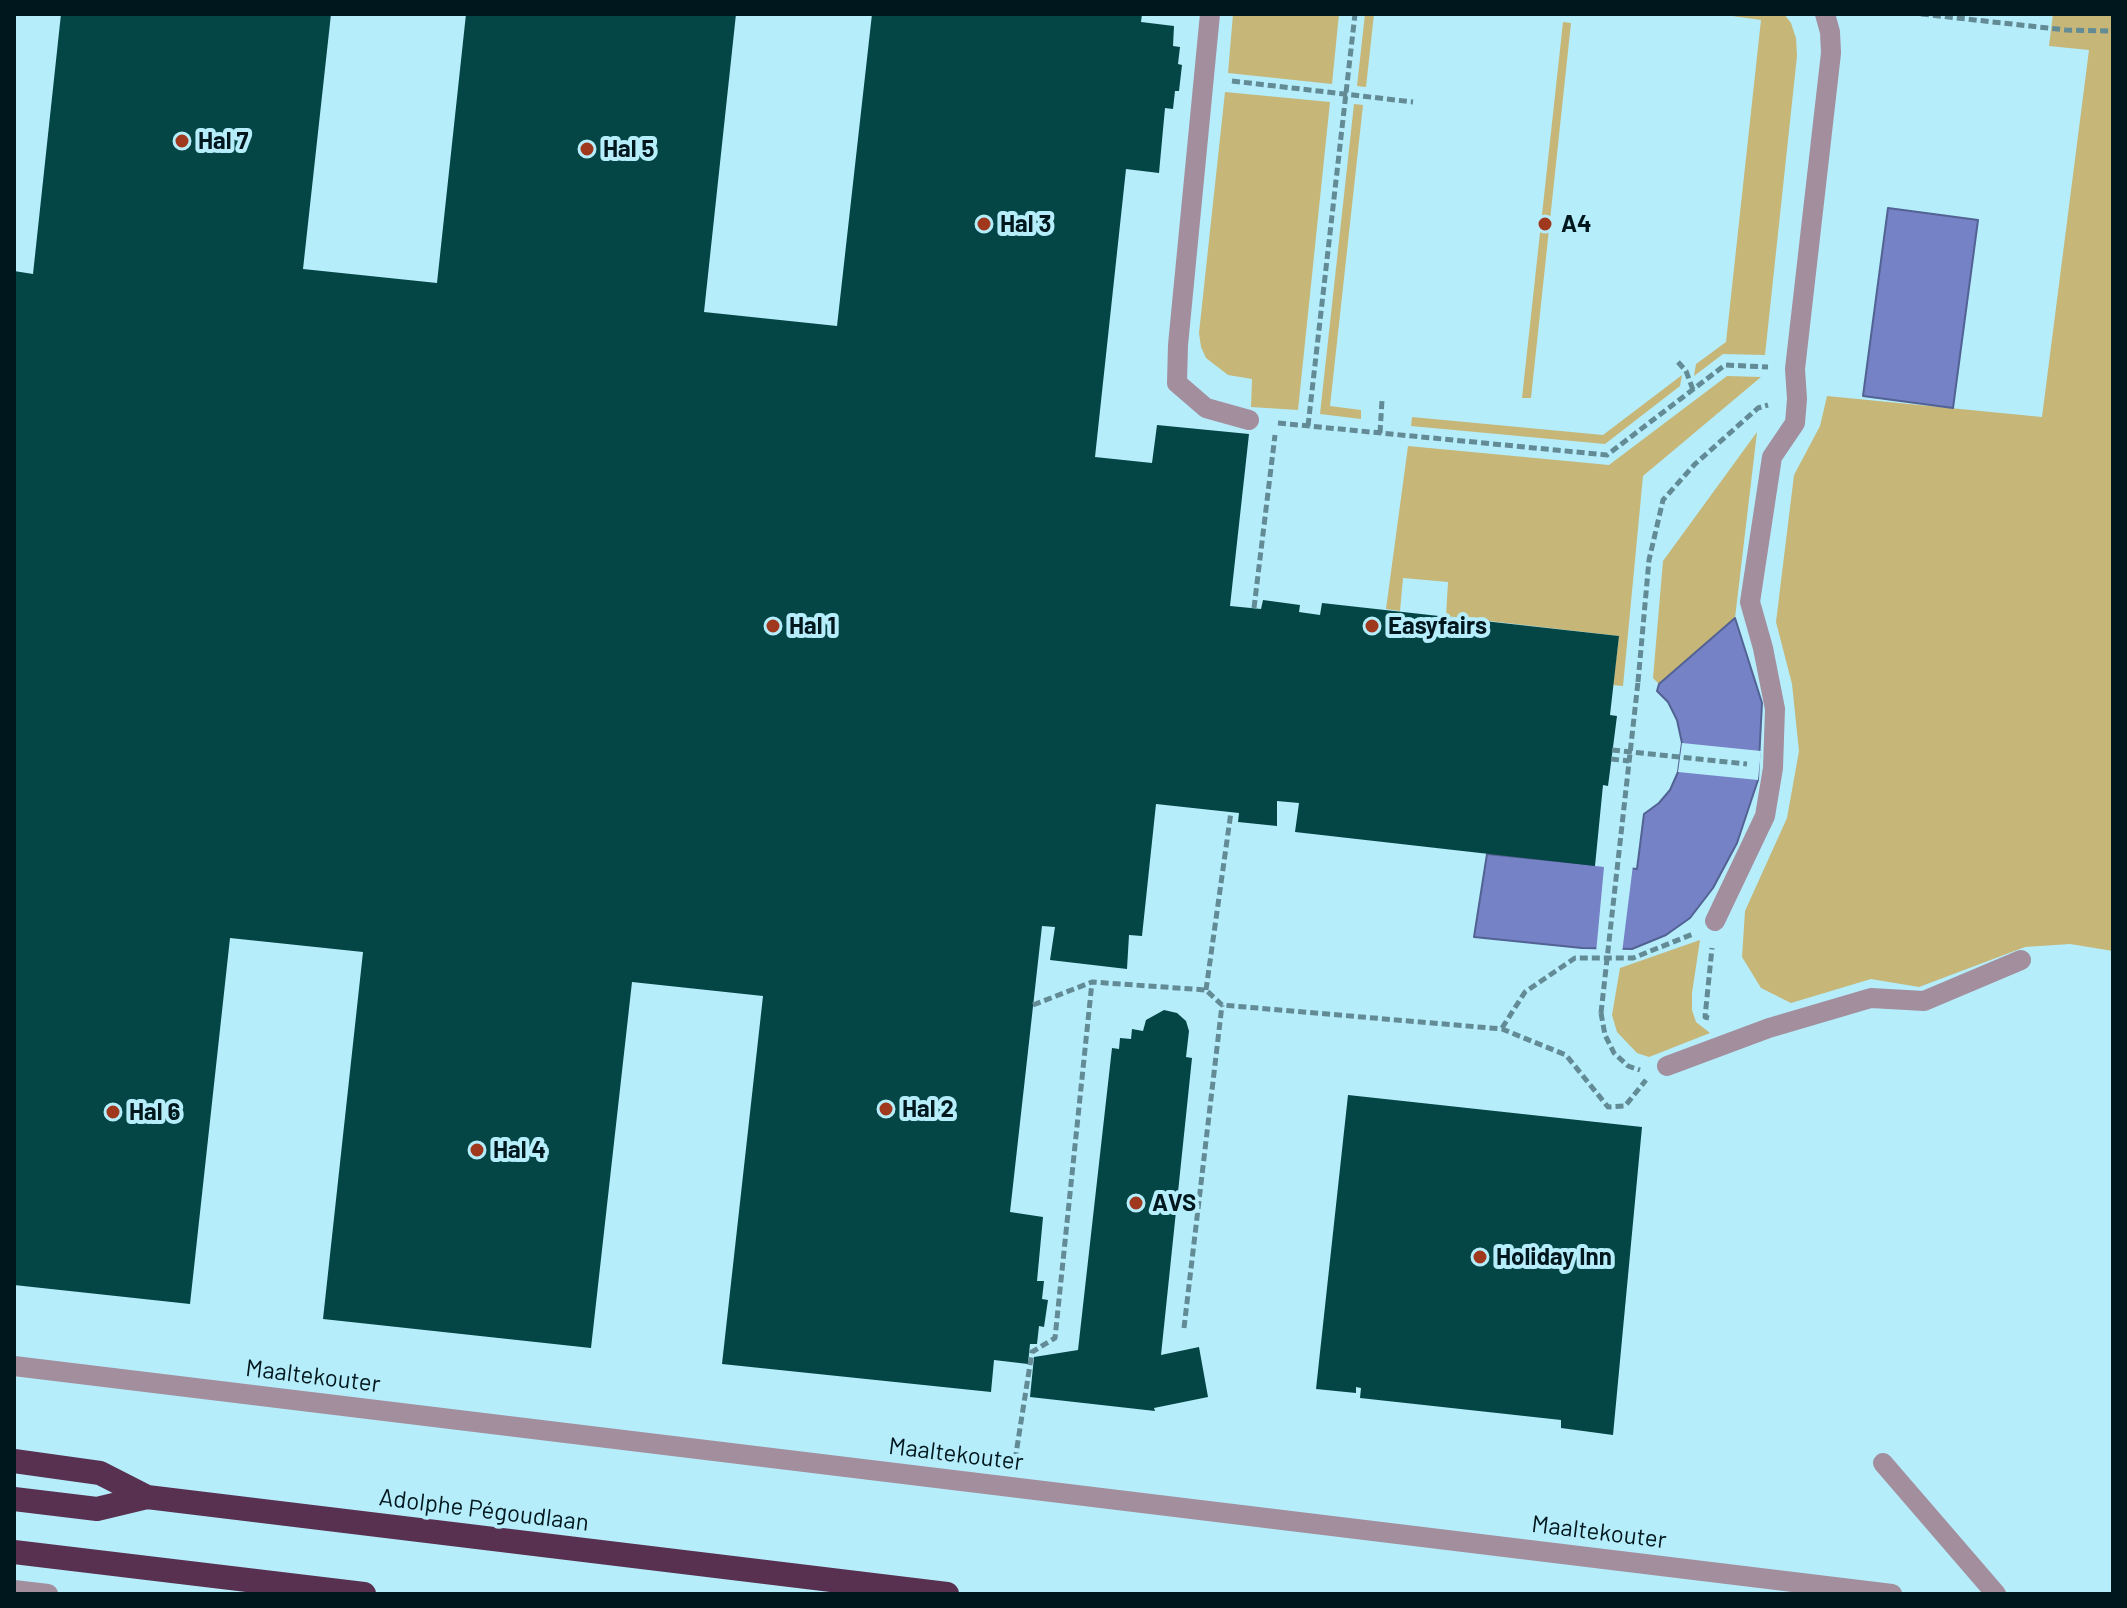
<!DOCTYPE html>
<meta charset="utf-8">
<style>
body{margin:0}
#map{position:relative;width:2127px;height:1608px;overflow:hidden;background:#b6edfb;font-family:Barlow,sans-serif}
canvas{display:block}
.frame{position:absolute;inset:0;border:16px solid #00171d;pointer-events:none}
</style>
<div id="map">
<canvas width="2127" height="1608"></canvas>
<div class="frame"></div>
</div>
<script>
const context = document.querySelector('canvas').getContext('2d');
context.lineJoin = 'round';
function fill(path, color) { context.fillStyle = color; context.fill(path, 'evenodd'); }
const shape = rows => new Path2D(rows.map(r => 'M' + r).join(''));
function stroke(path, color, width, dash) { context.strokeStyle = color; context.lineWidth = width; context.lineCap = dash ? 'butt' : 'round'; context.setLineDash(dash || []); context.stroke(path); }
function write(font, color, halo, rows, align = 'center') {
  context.font = font + ' Barlow,sans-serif'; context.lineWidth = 8; context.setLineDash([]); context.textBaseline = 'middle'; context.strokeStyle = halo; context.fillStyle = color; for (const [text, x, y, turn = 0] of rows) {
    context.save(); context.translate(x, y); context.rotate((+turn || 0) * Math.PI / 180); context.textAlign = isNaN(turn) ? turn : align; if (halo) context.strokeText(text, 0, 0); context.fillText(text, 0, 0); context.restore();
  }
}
fill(shape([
 [1233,14,1339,14,1332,84,1228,73],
 [1365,14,1374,14,1366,87,1357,86],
 [1733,14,1784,14,1791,23,1796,38,1797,56,1765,355,1723,354,1694,376,1696,364,1726,342,1761,20,1732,16],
 [2053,14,2113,14,2113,951,2070,944,2025,947,1919,987,1871,979,1791,1003,1761,988,1742,957,1745,911,1787,818,1799,751,1792,684,1776,622,1794,475,1820,426,1827,396,2042,417,2089,50,2049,46],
 [1563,22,1571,23,1531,398,1522,398],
 [1225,92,1330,102,1298,410,1251,407,1252,379,1228,375,1206,358,1201,347,1199,333],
 [1354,104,1363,105,1330,406,1361,410,1361,419,1320,414],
 [1682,375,1680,386,1605,444,1411,426,1412,417,1603,435],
 [1727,376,1761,377,1643,476,1623,686,1613,685,1619,636,1446,616,1448,582,1403,578,1400,611,1386,609,1408,446,1609,465],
 [1757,432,1735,618,1659,684,1653,678,1663,561],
 [1700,940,1692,993,1692,1010,1696,1022,1710,1033,1649,1057,1637,1053,1617,1032,1612,1015,1620,968]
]), '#c6b678');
const water = shape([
 [1888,208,1978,220,1953,408,1863,396,1888,208],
 [1735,618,1762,703,1758,780,1737,843,1713,888,1690,918,1666,935,1632,949,1582,948,1474,937,1487,854,1637,869,1644,814,1659,803,1670,790,1678,772,1682,743,1677,720,1668,702,1657,691,1659,684,1735,618]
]);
fill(water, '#7582c6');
stroke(water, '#526293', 2);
fill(shape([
 [1682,743,1761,751,1758,780,1678,772],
 [1595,862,1633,865,1622,953,1596,953,1604,867,1595,866]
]), '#b6edfb');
fill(shape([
 [61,14,331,14,303,269,437,283,466,14,736,14,704,312,837,326,872,14,1142,14,1141,22,1174,26,1173,46,1180,47,1178,64,1182,65,1179,91,1175,91,1173,109,1165,108,1159,173,1126,169,1095,457,1152,463,1157,425,1249,434,1230,606,1261,609,1263,600,1300,605,1299,612,1320,615,1322,603,1619,636,1610,715,1617,716,1608,786,1603,785,1595,866,1295,832,1299,803,1277,801,1277,826,1238,822,1239,813,1156,804,1142,936,1129,935,1127,969,1050,960,1055,927,1042,926,1010,1212,1043,1217,1037,1281,1044,1281,1042,1299,1048,1300,1044,1327,1039,1326,1037,1344,1030,1344,1028,1364,994,1360,991,1392,722,1364,763,996,632,982,591,1348,323,1319,363,952,230,938,190,1304,14,1285,14,271,33,274],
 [1164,1010,1177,1013,1186,1021,1189,1031,1186,1057,1192,1058,1161,1355,1199,1347,1208,1397,1154,1408,1155,1411,1030,1397,1034,1357,1078,1350,1112,1048,1119,1049,1120,1038,1131,1039,1132,1029,1143,1031,1146,1020],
 [1348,1095,1642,1127,1613,1435,1561,1428,1561,1420,1360,1398,1361,1388,1356,1387,1356,1393,1316,1389]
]), '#044545');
stroke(shape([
 [1921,14,2066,30,2113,31],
 [1232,81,1413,102],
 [1678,362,1686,371,1693,390],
 [1278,423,1607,455,1725,365,1768,367],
 [1308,426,1355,14],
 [1380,433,1382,400],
 [1254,608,1275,435],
 [1638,682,1649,560,1663,500,1695,464,1758,408,1768,405],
 [1612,750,1747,764],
 [1611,759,1629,761],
 [1206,990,1231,812],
 [1033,1005,1092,982,1206,990,1222,1005,1502,1029,1566,1055,1608,1107,1625,1106,1646,1080],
 [1601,1013,1605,1035,1614,1053,1628,1066,1640,1070],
 [1709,1018,1705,1017,1712,948],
 [1502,1028,1525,992,1575,958,1633,958,1693,934],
 [1184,1328,1222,1005],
 [1015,1460,1032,1352,1055,1338,1092,982]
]), '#628b95', 5, [8, 4]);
stroke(shape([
 [1210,14,1178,345,1177,383,1206,408,1249,420],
 [1715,921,1765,816,1773,768,1775,709,1763,648,1750,602,1772,457,1795,423,1797,399,1795,369,1831,53,1830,32,1825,14],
 [1667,1066,1769,1028,1871,998,1924,1001,2021,960],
 [14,1366,1892,1594],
 [1883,1463,1996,1594],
 [14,1590,48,1594]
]), '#a38e9d', 20);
stroke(shape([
 [14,1461,100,1473,147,1497],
 [14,1499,97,1509,147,1497,947,1594],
 [14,1552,364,1594]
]), '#583050', 24);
stroke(shape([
 [1601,1013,1638,682]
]), '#628b95', 5, [8, 4]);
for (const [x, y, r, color] of [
 [182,141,8,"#a0381d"],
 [587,149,8,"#a0381d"],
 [984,224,8,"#a0381d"],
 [1545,224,8,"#a0381d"],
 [773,626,8,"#a0381d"],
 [1372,626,8,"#a0381d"],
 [886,1109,8,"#a0381d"],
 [113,1112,8,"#a0381d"],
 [477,1150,8,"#a0381d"],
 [1136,1203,8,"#a0381d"],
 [1480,1257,8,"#a0381d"]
]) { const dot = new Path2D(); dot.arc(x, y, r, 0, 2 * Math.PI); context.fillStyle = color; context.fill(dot); stroke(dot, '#b6edfb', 3); }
write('bold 24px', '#00171d', '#b6edfb', [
 ["Hal 7",198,141],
 ["Hal 5",603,149],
 ["Hal 3",1000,224],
 ["A4",1561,224],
 ["Hal 1",789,626],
 ["Easyfairs",1388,626],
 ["Hal 2",902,1109],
 ["Hal 6",129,1112],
 ["Hal 4",493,1150],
 ["AVS",1152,1203],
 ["Holiday Inn",1496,1257]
], 'left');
write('24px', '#00171d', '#b6edfb', [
 ["Maaltekouter",313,1376,7],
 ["Maaltekouter",956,1454,7],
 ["Adolphe Pégoudlaan",484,1510,7],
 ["Maaltekouter",1599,1532,7]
]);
</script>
